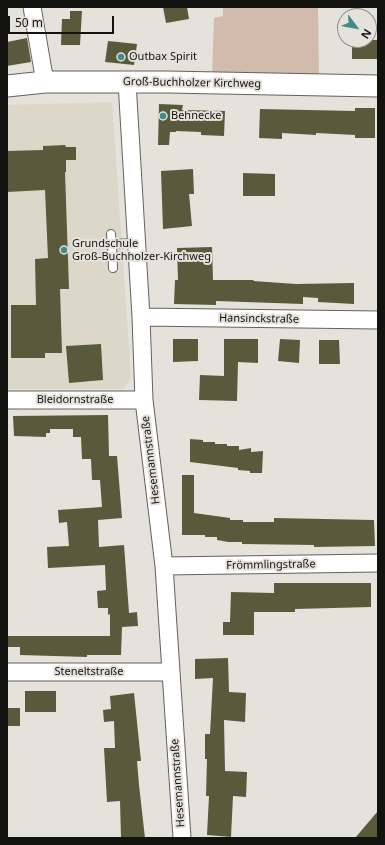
<!DOCTYPE html>
<meta charset="utf-8">
<style>
body{margin:0}
#map{position:relative;width:385px;height:845px;overflow:hidden;background:#e5e2db;font-family:"Noto Sans",sans-serif}
canvas{display:block}
.frame{position:absolute;inset:0;border:8px solid #12120f;pointer-events:none}
.north{position:absolute;left:337px;top:8px;width:40px;height:40px;box-sizing:border-box;background:#e5e2db;border:1px solid #918f89;border-radius:50%;rotate:122deg;font-size:11px;font-weight:700;line-height:16px;text-align:center;color:#12120f}
.north::after{content:'';display:block;margin:auto;width:14px;height:18px;background:#448b88;clip-path:polygon(50% 0,100% 100%,50% 72%,0 100%)}
.scale{position:absolute;left:8px;top:16px;width:106px;height:18px;box-sizing:border-box;border:2px solid #12120f;border-top:0;padding-left:5px;font-size:12px;line-height:14px;white-space:nowrap;color:#12120f;-webkit-text-stroke:3px #e5e2db;paint-order:stroke}
</style>
<div id="map">
<canvas width="385" height="845"></canvas>
<div class="frame"></div>
<div class="north">N</div>
<div class="scale">50 m</div>
</div>
<script>
const context = document.querySelector('canvas').getContext('2d');
context.lineJoin = 'round';
function fill(path, color) { context.fillStyle = color; context.fill(path, 'evenodd'); }
const shape = rows => new Path2D(rows.map(r => 'M' + r).join(''));
function stroke(path, color, width, dash) { context.strokeStyle = color; context.lineWidth = width; context.lineCap = dash ? 'butt' : 'round'; context.setLineDash(dash || []); context.stroke(path); }
function write(font, color, halo, rows, align = 'center') {
  context.font = font + ' "Noto Sans",sans-serif'; context.lineWidth = 4; context.setLineDash([]); context.textBaseline = 'middle'; context.strokeStyle = halo; context.fillStyle = color; for (const [text, x, y, turn = 0] of rows) {
    context.save(); context.translate(x, y); context.rotate((+turn || 0) * Math.PI / 180); context.textAlign = isNaN(turn) ? turn : align; if (halo) context.strokeText(text, 0, 0); context.fillText(text, 0, 0); context.restore();
  }
}
fill(shape([
 [112,102,131,379,123,389,7,389,7,105]
]), '#dcd7c9');
fill(shape([
 [223,7,318,7,319,78,212,78,214,18,223,16]
]), '#d2baad');
fill(shape([
 [163,7,187,7,189,19,166,23],
 [70,11,82,11,80,45,61,45,62,19,70,19],
 [27,38,31,62,7,66,7,42],
 [352,40,378,40,378,59,352,59],
 [108,41,137,44,134,65,105,62],
 [159,104,183,105,182,110,225,111,224,136,201,135,201,132,176,131,176,132,170,132,169,145,158,145],
 [355,108,375,108,375,138,355,138,355,135,316,133,316,135,282,133,282,139,259,138,260,109,355,111],
 [65,145,66,147,76,147,76,160,66,160,66,172,65,172,69,289,60,289,62,353,45,353,45,358,11,358,11,305,36,305,35,259,48,258,45,190,7,192,7,151,43,150,43,146],
 [193,169,194,194,189,194,192,226,163,229,161,171],
 [243,173,275,174,275,196,243,196],
 [212,247,213,280,254,280,253,281,296,284,354,283,354,304,318,302,318,298,303,297,303,304,216,301,216,305,174,304,175,280,178,280,177,248],
 [173,339,198,339,198,361,173,362],
 [224,339,258,339,258,363,238,362,237,401,199,400,200,375,224,376],
 [280,339,300,340,299,363,278,361],
 [319,340,339,340,340,364,319,364],
 [101,344,103,380,69,383,66,346],
 [108,415,109,456,117,456,122,518,98,520,99,547,124,545,129,613,137,612,138,626,122,627,121,655,87,655,87,657,20,655,20,647,7,647,7,636,110,636,110,614,108,615,108,608,98,608,97,591,106,590,105,565,48,568,47,547,69,546,67,522,59,523,58,510,102,507,100,480,92,480,91,459,82,459,81,437,73,437,73,429,50,429,50,433,46,433,46,437,14,436,13,416],
 [190,439,203,440,203,442,215,442,215,444,227,444,227,446,239,446,239,450,251,448,251,452,263,451,262,473,250,473,250,471,238,470,238,468,190,462],
 [182,475,194,475,194,513,230,518,230,520,243,520,243,522,274,522,274,518,374,520,375,546,314,547,314,545,242,544,242,542,228,542,217,540,217,537,205,537,205,535,182,535],
 [274,583,371,583,371,607,295,609,295,612,254,612,254,635,223,635,223,622,230,622,231,592,274,593],
 [228,658,229,692,246,693,245,722,224,720,225,771,247,772,246,797,233,796,231,837,207,835,209,796,206,796,207,759,205,759,205,734,210,734,213,678,195,679,195,659],
 [25,691,56,691,56,712,25,712],
 [134,693,141,761,137,761,139,785,145,838,121,838,120,801,107,802,104,748,115,748,114,721,104,722,103,710,111,709,110,696],
 [7,708,20,708,20,726,7,726],
 [378,811,378,838,355,838]
]), '#585a3b');
const service = shape([
 [111,234,112,244],
 [113,268,112,244,137,243]
]);
const minor = shape([
 [32,7,45,82],
 [127,82,141,317,144,400,164,566,182,838],
 [141,317,378,320],
 [7,400,144,400],
 [164,566,378,563],
 [7,672,171,672]
]);
const tertiary = shape([
 [7,86,45,82,167,82,378,86]
]);
stroke(service, '#64625d', 10);
stroke(minor, '#64625d', 19);
stroke(tertiary, '#64625d', 23);
stroke(service, '#fff', 8);
stroke(minor, '#fff', 17);
stroke(tertiary, '#fff', 21);
for (const [x, y, r, color] of [
 [121,57,4,"#448b88"],
 [163,116,4,"#448b88"],
 [64,250,4,"#448b88"]
]) { const dot = new Path2D(); dot.arc(x, y, r, 0, 2 * Math.PI); context.fillStyle = color; context.fill(dot); stroke(dot, '#e5e2db', 1.5); }
write('11px', '#12120f', '#e5e2db', [
 ["Outbax Spirit",129,57],
 ["Behnecke",171,116],
 ["Grundschule",72,244],
 ["Groß-Buchholzer-Kirchweg",72,257]
], 'left');
write('11px', '#12120f', '#e5e2db', [
 ["Groß-Buchholzer Kirchweg",192,83,1],
 ["Hansinckstraße",259,319,1],
 ["Bleidornstraße",75,400],
 ["Hesemannstraße",151,460,-97],
 ["Frömmlingstraße",271,565,-1],
 ["Steneltstraße",89,672],
 ["Hesemannstraße",178,783,-94]
]);
</script>
